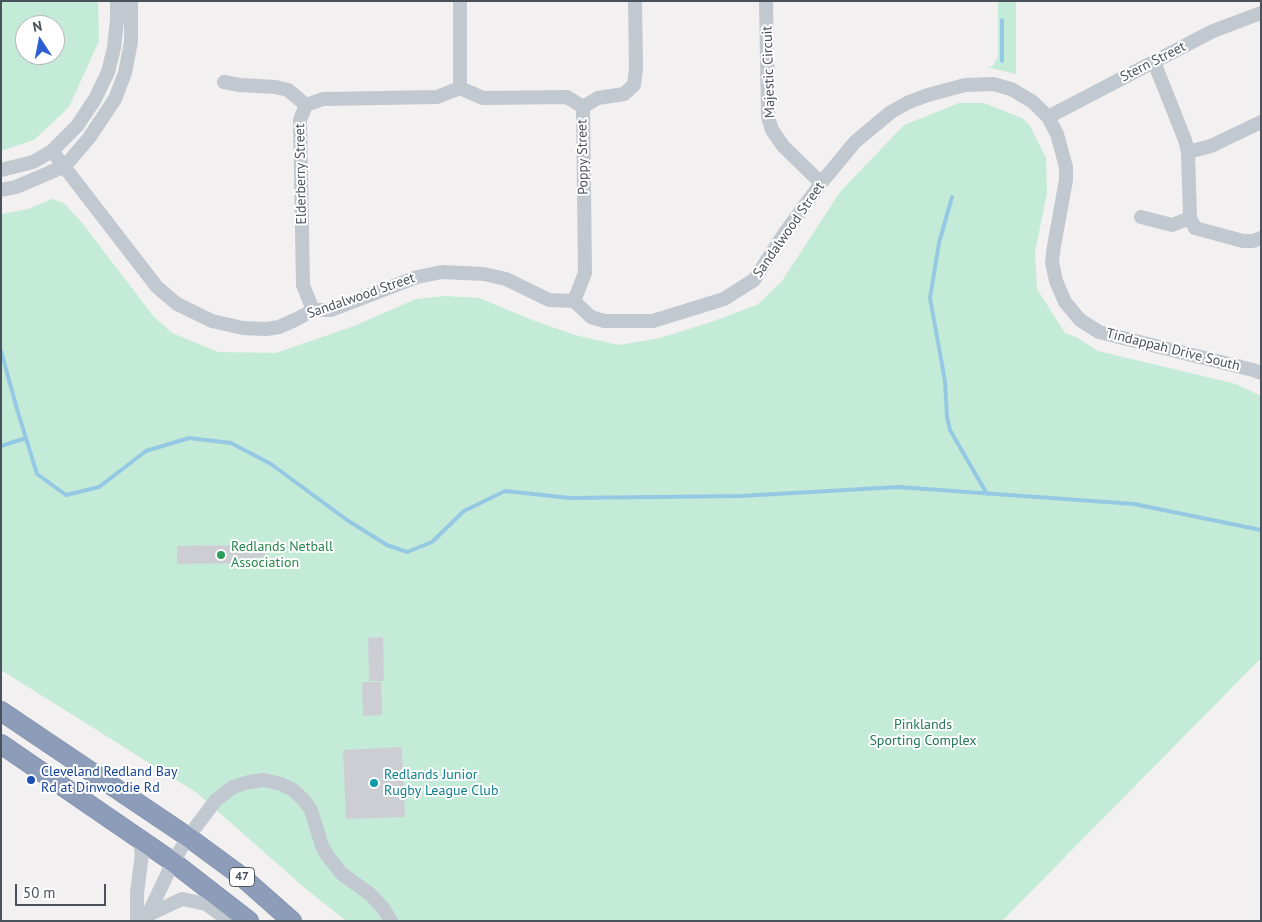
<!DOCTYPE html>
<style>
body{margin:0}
#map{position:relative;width:1262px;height:922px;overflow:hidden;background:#f2f0f0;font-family:"PT Sans",sans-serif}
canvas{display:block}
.frame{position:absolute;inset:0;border:2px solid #49515b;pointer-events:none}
.north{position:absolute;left:15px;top:15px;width:50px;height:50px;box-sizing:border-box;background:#fff;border:1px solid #b6b9bd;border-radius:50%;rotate:349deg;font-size:14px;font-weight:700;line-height:20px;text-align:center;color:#49515b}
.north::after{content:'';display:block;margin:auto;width:18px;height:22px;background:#2c5fd0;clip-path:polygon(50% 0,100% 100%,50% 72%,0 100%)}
.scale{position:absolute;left:15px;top:884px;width:91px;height:22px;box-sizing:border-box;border:2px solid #49515b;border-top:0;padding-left:6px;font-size:15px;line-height:18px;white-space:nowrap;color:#49515b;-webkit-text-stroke:4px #fff;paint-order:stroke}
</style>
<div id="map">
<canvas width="1262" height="922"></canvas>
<div class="frame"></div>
<div class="north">N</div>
<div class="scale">50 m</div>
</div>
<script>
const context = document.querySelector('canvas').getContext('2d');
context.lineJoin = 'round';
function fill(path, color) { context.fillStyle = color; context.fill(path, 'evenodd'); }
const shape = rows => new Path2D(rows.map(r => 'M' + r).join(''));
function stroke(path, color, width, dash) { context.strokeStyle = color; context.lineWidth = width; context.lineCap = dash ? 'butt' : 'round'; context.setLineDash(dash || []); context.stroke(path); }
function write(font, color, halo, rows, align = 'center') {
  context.font = font + ' "PT Sans",sans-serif'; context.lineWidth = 4; context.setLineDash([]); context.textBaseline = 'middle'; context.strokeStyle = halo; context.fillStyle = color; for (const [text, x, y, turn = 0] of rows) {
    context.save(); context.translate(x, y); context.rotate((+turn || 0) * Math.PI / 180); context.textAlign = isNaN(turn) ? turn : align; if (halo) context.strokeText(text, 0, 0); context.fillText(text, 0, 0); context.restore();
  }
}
fill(shape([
 [1,1,98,1,99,41,69,107,34,140,1,151],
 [25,25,55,25,55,55,25,55],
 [998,1,1016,1,1016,74,987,67,993,66,998,56],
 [959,103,984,103,1022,118,1030,126,1046,158,1047,193,1035,252,1037,289,1065,333,1076,337,1098,351,1236,384,1261,396,1261,658,1002,921,346,921,306,889,197,793,1,670,1,214,28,209,52,199,64,203,83,224,154,317,172,333,218,352,276,353,354,326,416,299,445,296,479,298,532,320,575,335,619,345,660,338,711,322,757,305,782,281,840,192,904,125]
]), '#c3ebd7');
stroke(shape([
 [1002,20,1002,61],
 [952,197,939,243,930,298,945,381,947,417,950,430,987,494],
 [1,351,17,409,37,474,66,495,99,487,146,451,189,438,231,443,271,464,347,520,387,545,407,552,432,542,464,511,505,491,570,498,741,496,898,487,1134,504,1261,530],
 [1,446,26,438]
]), '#95c9e3', 4);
fill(shape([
 [252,545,252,547,265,552,265,557,252,558,252,563,177,564,177,546],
 [383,637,384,681,369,681,368,638],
 [362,682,381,682,382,715,363,716],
 [402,747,405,817,346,819,343,750]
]), '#cdced4');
const highway = shape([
 [1,711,188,837,241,876,292,921],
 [1,744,173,862,249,921]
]);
stroke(highway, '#7888a5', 20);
stroke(shape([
 [460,1,460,88],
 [766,1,768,117,772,130,783,146,821,183],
 [1154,62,1185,140,1188,152,1190,218,1195,228,1243,241,1253,241,1261,238],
 [224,82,240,85,276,87,288,90,306,105],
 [460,88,483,98,567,97,583,107,585,273,574,301],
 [583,107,598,98,624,94,634,85,636,69,635,1],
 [1048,117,1213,31,1261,13],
 [52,151,157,287,177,304,212,321,243,328,266,329,279,327,297,319,313,310,331,310,417,277,442,272,484,274,506,279,549,300,574,301,591,317,604,321,653,321,724,299,754,280,784,234,821,183,855,142,891,112,909,102,928,95,965,85,993,84,1011,89,1033,102,1048,117,1057,134,1066,167,1066,180,1054,246,1052,262,1056,281,1065,302,1080,320,1099,332,1253,370,1261,373],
 [1188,152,1211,146,1261,122],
 [1,170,33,162,52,151,77,126,95,99,108,72,114,48,117,20,117,1],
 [1,190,16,187,65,166,89,138,115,99,125,73,131,42,131,1],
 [1141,217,1172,225,1190,218],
 [313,310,303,285,300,120,306,105,323,99,437,97,460,88],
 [148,915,182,899,206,904,230,921],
 [137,921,137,893,142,854,139,838],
 [145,921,173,862,188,837,216,800,233,787,249,782,264,780,281,784,293,790,303,799,311,810,322,846,327,855,342,874,370,894,383,908,391,921]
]), '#c2c8d0', 14);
stroke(highway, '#8d9db9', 19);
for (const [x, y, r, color] of [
 [221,555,5,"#2e9e5b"],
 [31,780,5,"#1a4fb4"],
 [374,783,5,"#0f9aa8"]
]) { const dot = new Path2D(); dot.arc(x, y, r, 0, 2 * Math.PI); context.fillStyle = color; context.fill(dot); stroke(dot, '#fff', 2); }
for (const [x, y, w] of [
 [242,877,25]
]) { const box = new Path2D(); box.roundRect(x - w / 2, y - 9.5, w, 19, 4); context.fillStyle = '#fff'; context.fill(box); stroke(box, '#49515b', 1); }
write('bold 12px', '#49515b', null, [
 ["47",242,877]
]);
write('14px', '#49515b', '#fff', [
 ["Stern Street",1153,62,-27],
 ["Majestic Circuit",769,72,-92],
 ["Poppy Street",583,157,-91],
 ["Elderberry Street",301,174,-91],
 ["Sandalwood Street",789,230,-55],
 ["Sandalwood Street",361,296,-19],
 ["Tindappah Drive South",1173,350,14]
]);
write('14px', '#27864d', '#fff', [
 ["Redlands Netball",231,547],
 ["Association",231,563]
], 'left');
write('14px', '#217656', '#fff', [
 ["Pinklands",923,725],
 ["Sporting Complex",923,741]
]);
write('14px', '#164399', '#fff', [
 ["Cleveland Redland Bay",41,772],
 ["Rd at Dinwoodie Rd",41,788]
], 'left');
write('14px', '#0d838f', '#fff', [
 ["Redlands Junior",384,775],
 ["Rugby League Club",384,791]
], 'left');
</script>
